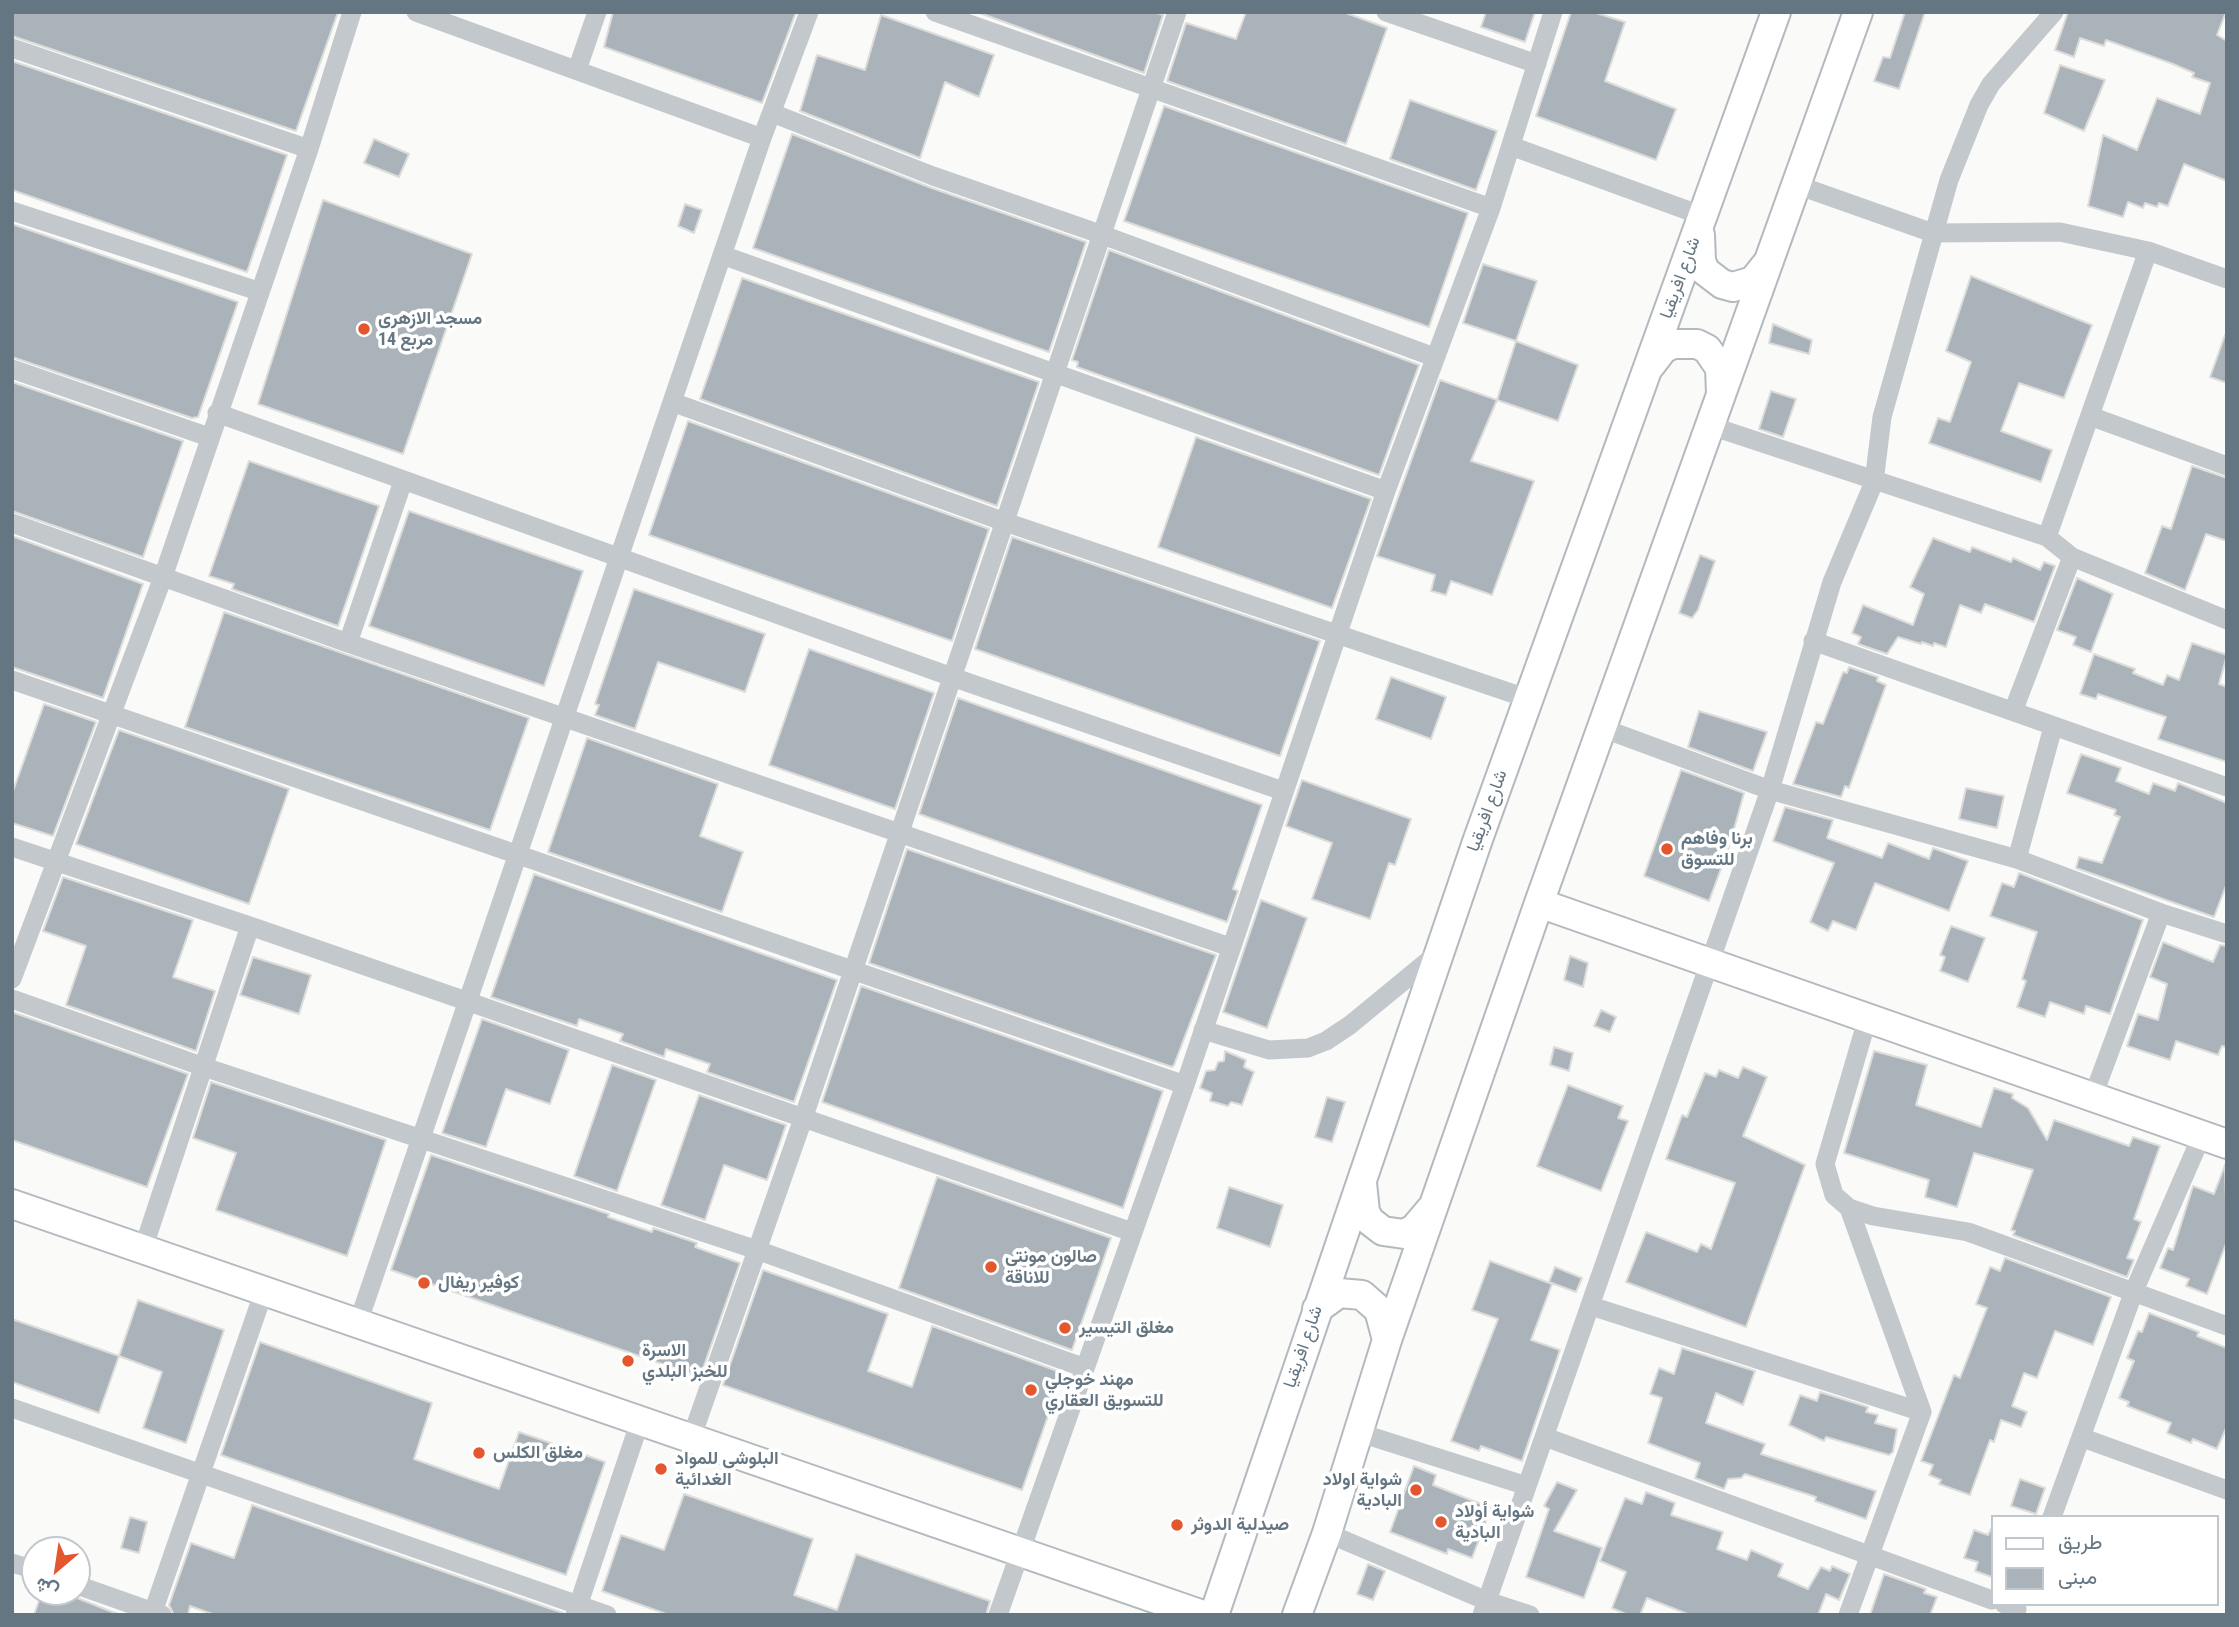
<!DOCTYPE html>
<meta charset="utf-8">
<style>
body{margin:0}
#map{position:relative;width:2239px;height:1627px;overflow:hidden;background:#fafaf8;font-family:"Roboto Condensed",Vazirmatn,sans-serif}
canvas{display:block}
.frame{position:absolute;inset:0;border:14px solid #657683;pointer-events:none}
.legend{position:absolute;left:1991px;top:1515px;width:228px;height:91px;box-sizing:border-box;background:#fff;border:2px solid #c1c8cd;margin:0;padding:9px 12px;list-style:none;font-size:21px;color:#657683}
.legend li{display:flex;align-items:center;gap:14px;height:35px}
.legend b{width:35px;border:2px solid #c1c8cd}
.north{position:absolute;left:21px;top:1536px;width:70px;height:70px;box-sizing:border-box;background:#fff;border:2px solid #c1c8cd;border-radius:50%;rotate:209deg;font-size:19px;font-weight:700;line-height:28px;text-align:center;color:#657683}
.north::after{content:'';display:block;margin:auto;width:24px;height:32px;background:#e4572e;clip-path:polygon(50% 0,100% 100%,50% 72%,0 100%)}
</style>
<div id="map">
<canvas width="2239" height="1627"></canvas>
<div class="frame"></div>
<ul class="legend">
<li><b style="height:9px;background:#fff"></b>طريق</li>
<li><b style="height:19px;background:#aab3b9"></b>مبنى</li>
</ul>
<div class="north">ش</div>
</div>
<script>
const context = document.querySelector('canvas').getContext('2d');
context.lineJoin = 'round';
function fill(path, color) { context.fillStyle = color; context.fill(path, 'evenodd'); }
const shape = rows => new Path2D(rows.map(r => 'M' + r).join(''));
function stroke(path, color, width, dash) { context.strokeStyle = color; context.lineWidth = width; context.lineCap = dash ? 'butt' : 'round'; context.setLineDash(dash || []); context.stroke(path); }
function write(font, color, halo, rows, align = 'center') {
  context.font = font + ' "Roboto Condensed",Vazirmatn,sans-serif'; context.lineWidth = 7; context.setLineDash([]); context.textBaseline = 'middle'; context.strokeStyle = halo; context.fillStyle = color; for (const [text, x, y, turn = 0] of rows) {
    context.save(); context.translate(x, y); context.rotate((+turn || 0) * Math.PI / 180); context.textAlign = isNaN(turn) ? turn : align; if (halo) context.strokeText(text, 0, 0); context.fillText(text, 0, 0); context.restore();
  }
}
const building = shape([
 [12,12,338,12,296,131,12,36,12,12],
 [613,12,796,12,762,103,604,47,613,12],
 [977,12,1154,12,1163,15,1144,73,977,12],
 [1246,12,1343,12,1387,28,1346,144,1167,81,1186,23,1236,39,1246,12],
 [1486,12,1535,12,1525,42,1481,27,1486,12],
 [1571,12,1593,12,1625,22,1605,81,1676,109,1656,160,1536,116,1571,12],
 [1905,12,1925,12,1899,89,1874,81,1883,57,1890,58,1905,12],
 [2068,12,2226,12,2217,35,2227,41,2227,181,2184,164,2168,206,2159,203,2157,207,2145,203,2143,208,2128,202,2123,217,2088,206,2103,135,2137,150,2157,98,2200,114,2210,83,2192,77,2194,73,2173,64,2106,40,2104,46,2080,38,2074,57,2055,50,2068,12],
 [881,15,994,55,979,97,945,82,920,158,800,111,817,55,865,70,881,15],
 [12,61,287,155,247,272,12,190,12,61],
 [2060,65,2105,80,2084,131,2044,113,2060,65],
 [1410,100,1497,131,1476,190,1390,159,1410,100],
 [1164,106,1468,213,1429,327,1124,221,1164,106],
 [792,134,929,187,1086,242,1049,352,753,248,792,134],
 [374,139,409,154,399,177,364,163,374,139],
 [323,200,472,254,403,454,258,404,323,200],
 [685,204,702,210,694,233,678,226,685,204],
 [12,224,238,302,198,417,192,418,12,357,12,224],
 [1109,250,1419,365,1379,475,1077,367,1078,362,1072,360,1109,250],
 [1483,264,1537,281,1516,341,1463,323,1483,264],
 [1971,276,2092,325,2064,398,2019,383,2001,431,2052,450,2041,482,1929,443,1938,418,1950,422,1971,362,1946,351,1971,276],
 [742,278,1039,382,997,506,700,399,742,278],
 [1773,324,1812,340,1809,354,1769,343,1773,324],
 [2225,335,2227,335,2227,383,2210,377,2225,335],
 [1516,341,1578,365,1558,421,1497,400,1516,341],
 [1440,380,1497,400,1471,461,1534,481,1492,595,1451,581,1446,595,1431,591,1435,575,1377,556,1440,380],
 [12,382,183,441,143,557,12,511,12,382],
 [1771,391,1796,399,1783,437,1759,429,1771,391],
 [688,421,989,529,952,641,649,535,688,421],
 [1196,437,1371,499,1332,608,1158,547,1196,437],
 [249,461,379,506,338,626,232,589,234,584,209,576,249,461],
 [2192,466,2227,478,2227,541,2206,534,2185,590,2145,573,2162,526,2171,529,2192,466],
 [409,511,583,571,544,686,369,626,409,511],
 [12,536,143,584,103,698,12,667,12,536],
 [1012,537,1320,641,1280,756,975,649,1012,537],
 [1933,538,1970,552,1972,547,2011,562,2013,558,2040,570,2044,562,2055,566,2034,622,1985,604,1981,613,1960,605,1946,647,1934,643,1933,646,1922,642,1921,644,1898,637,1887,654,1858,644,1861,637,1852,633,1863,605,1913,625,1924,594,1910,587,1933,538],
 [1700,555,1715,561,1698,610,1692,618,1679,613,1700,555],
 [2077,578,2113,594,2091,652,2073,645,2076,637,2057,630,2077,578],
 [634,589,765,634,745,692,658,662,635,729,595,715,599,705,595,704,634,589],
 [224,612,529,718,490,830,185,727,224,612],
 [2192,643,2227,655,2219,684,2227,687,2227,762,2158,739,2166,717,2098,694,2096,699,2080,694,2094,654,2135,669,2133,673,2163,685,2167,675,2179,680,2192,643],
 [809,649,934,693,895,809,769,765,809,649],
 [1849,667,1878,677,1877,681,1886,685,1849,788,1845,786,1841,797,1793,784,1816,722,1823,724,1843,672,1847,673,1849,667],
 [1391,677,1446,697,1431,739,1376,719,1391,677],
 [958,698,1262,805,1233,889,1238,891,1227,922,919,814,958,698],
 [44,704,96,722,53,836,12,823,12,794,44,704],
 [1699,711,1767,732,1753,771,1688,747,1699,711],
 [119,730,289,789,249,904,76,844,119,730],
 [587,738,718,784,700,836,743,852,722,912,548,852,587,738],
 [2081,754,2121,768,2116,781,2149,794,2153,783,2175,791,2178,783,2227,803,2227,883,2214,917,2076,868,2079,857,2102,863,2120,817,2114,815,2116,810,2067,793,2081,754],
 [1681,770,1744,793,1729,847,1709,901,1644,876,1681,770],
 [1302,780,1411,819,1395,865,1389,863,1370,919,1312,899,1332,843,1286,826,1302,780],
 [1966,788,2004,796,1997,828,1959,819,1966,788],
 [1785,807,1833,820,1827,838,1882,858,1888,843,1929,859,1933,848,1968,861,1949,911,1875,883,1856,930,1833,921,1828,931,1810,922,1834,863,1773,841,1785,807],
 [907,849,1216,955,1174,1065,1172,1067,869,963,907,849],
 [2019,873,2143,920,2110,1014,2086,1006,2084,1014,2050,1002,2045,1017,2017,1007,2026,981,2022,979,2037,932,1990,916,2002,883,2014,887,2019,873],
 [534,874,837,980,794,1102,707,1072,710,1064,666,1049,664,1057,620,1041,623,1034,579,1019,577,1026,491,997,534,874],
 [63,877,193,920,173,977,215,991,196,1051,66,1005,86,946,43,931,63,877],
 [1261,900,1307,918,1267,1028,1223,1012,1261,900],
 [1951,926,1985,938,1968,982,1940,971,1945,957,1940,955,1951,926],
 [2163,942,2213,962,2220,945,2227,946,2227,1047,2222,1046,2218,1055,2176,1041,2170,1060,2127,1046,2138,1014,2158,1020,2167,984,2150,977,2163,942],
 [1570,956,1588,963,1583,987,1564,980,1570,956],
 [253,957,311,975,299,1014,240,995,253,957],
 [861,986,1163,1091,1123,1208,822,1102,861,986],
 [1601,1010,1616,1017,1610,1032,1594,1026,1601,1010],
 [12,1012,188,1074,147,1187,12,1140,12,1012],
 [482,1019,569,1050,550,1104,506,1089,486,1147,442,1133,482,1019],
 [1554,1047,1573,1053,1569,1071,1550,1065,1554,1047],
 [1225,1051,1246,1060,1244,1067,1254,1072,1242,1105,1231,1102,1228,1106,1210,1101,1212,1093,1200,1088,1206,1071,1215,1070,1218,1062,1224,1061,1225,1051],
 [1874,1051,1927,1065,1916,1105,1981,1127,1994,1088,2013,1094,2012,1098,2028,1108,2047,1140,2054,1120,2129,1146,2133,1137,2160,1146,2134,1219,2141,1222,2127,1258,2134,1260,2127,1277,2013,1235,2015,1231,2011,1230,2033,1170,1974,1153,1957,1207,1925,1197,1929,1180,1844,1153,1874,1051],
 [612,1065,656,1080,617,1191,574,1176,612,1065],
 [1743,1067,1767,1077,1743,1136,1805,1165,1746,1327,1626,1282,1646,1232,1697,1252,1701,1244,1711,1249,1735,1183,1666,1159,1682,1115,1687,1117,1705,1073,1716,1077,1719,1070,1738,1078,1743,1067],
 [211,1082,386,1140,347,1256,216,1210,236,1153,193,1138,211,1082],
 [1568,1085,1623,1106,1618,1118,1628,1121,1601,1191,1537,1166,1568,1085],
 [699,1095,786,1125,767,1180,724,1165,705,1220,661,1205,699,1095],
 [1327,1097,1345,1102,1332,1142,1315,1137,1327,1097],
 [431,1155,609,1214,608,1217,652,1232,653,1228,697,1243,695,1247,740,1263,700,1377,391,1270,431,1155],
 [2225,1165,2227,1241,2207,1294,2186,1286,2189,1279,2160,1268,2168,1248,2173,1250,2193,1186,2214,1194,2225,1165],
 [937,1177,1111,1238,1072,1350,899,1288,937,1177],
 [1229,1187,1283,1205,1270,1247,1217,1228,1229,1187],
 [2005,1258,2111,1297,2093,1345,2055,1331,2037,1378,2024,1373,2012,1406,2027,1412,2021,1427,2001,1420,1994,1442,1990,1440,1970,1495,1939,1484,1941,1480,1929,1475,1933,1465,1921,1461,1954,1375,1960,1378,1987,1308,1976,1304,1990,1267,2000,1271,2005,1258],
 [1490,1261,1552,1284,1531,1340,1560,1350,1522,1461,1481,1446,1479,1451,1451,1441,1498,1319,1472,1310,1490,1261],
 [1555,1267,1582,1278,1576,1292,1549,1282,1555,1267],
 [763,1270,888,1314,868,1371,912,1387,932,1326,1063,1373,1022,1490,723,1385,763,1270],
 [138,1300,224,1330,186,1443,143,1428,162,1372,119,1356,138,1300],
 [2149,1313,2199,1332,2197,1336,2227,1348,2227,1426,2217,1449,2193,1439,2191,1443,2167,1433,2171,1423,2127,1406,2129,1402,2119,1398,2134,1361,2127,1358,2138,1331,2142,1332,2149,1313],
 [12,1319,119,1356,99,1413,12,1382,12,1319],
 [260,1342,432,1403,414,1459,456,1474,499,1489,519,1432,605,1462,566,1575,221,1455,260,1342],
 [1682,1348,1755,1371,1743,1405,1716,1393,1706,1423,1765,1444,1761,1454,1876,1491,1866,1519,1815,1501,1816,1497,1745,1474,1741,1478,1728,1479,1724,1489,1695,1478,1700,1463,1648,1443,1662,1398,1650,1394,1659,1368,1674,1374,1682,1348],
 [1820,1392,1868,1407,1866,1412,1878,1415,1875,1423,1897,1429,1893,1452,1889,1455,1826,1437,1824,1441,1789,1425,1800,1395,1817,1401,1820,1392],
 [1414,1466,1436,1475,1433,1485,1491,1508,1472,1558,1448,1549,1447,1554,1390,1532,1414,1466],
 [2020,1479,2045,1488,2036,1514,2011,1506,2020,1479],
 [1557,1482,1577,1490,1554,1531,1602,1548,1584,1598,1526,1577,1549,1509,1544,1506,1557,1482],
 [1646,1492,1675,1503,1671,1515,1723,1532,1717,1549,1747,1560,1751,1550,1783,1564,1778,1576,1808,1589,1821,1567,1830,1571,1832,1566,1850,1574,1839,1600,1826,1594,1818,1615,1690,1615,1647,1598,1640,1615,1628,1615,1612,1608,1626,1572,1600,1561,1625,1498,1642,1504,1646,1492],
 [684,1494,813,1539,794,1595,837,1610,856,1554,990,1601,986,1615,669,1615,602,1591,621,1535,664,1550,684,1494],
 [252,1505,563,1613,563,1615,215,1615,190,1606,188,1615,174,1615,169,1605,191,1543,234,1558,252,1505],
 [130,1517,147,1522,139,1553,121,1548,130,1517],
 [1991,1529,1992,1529,1992,1577,1975,1571,1978,1562,1964,1558,1974,1530,1988,1535,1991,1529],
 [1368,1564,1385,1571,1373,1600,1357,1594,1368,1564],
 [1884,1574,1926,1589,1924,1593,1937,1597,1930,1615,1870,1615,1884,1574],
 [42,1592,62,1592,120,1615,34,1615,42,1592]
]);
fill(building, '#aab3b9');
stroke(building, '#dcdcda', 2);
const secondary = shape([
 [1700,235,1701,261,1705,271,1722,284,1733,287,1753,281,1769,261],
 [1650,366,1663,349,1673,344,1697,344,1707,349,1720,368,1721,393],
 [1539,903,2227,1144],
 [1362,1183,1365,1212,1370,1221,1383,1231,1404,1234,1414,1229,1430,1210],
 [12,1204,1203,1615],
 [1317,1309,1339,1293,1362,1295,1379,1310,1387,1340],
 [1214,1615,1477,842,1776,12],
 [1297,1615,1327,1533,1387,1340,1539,903,1858,12]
]);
stroke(secondary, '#b3babf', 32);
stroke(shape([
 [416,12,762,138],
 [935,12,1491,208],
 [1386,12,1537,64],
 [12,48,309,149],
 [577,70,597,12],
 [772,113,933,176,1100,234,1434,357],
 [1511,146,1703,216],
 [1797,185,1933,233,2060,232,2148,251,2227,279],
 [12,211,258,291],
 [722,255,1386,491],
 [12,369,209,437],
 [672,402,1005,522,1529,699],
 [217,413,952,677,1283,791],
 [2090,416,2227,466],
 [1711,426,2047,537],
 [12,523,348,643,1230,947],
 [2072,557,2227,620],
 [1813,641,2227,787],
 [348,643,403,481],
 [12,680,1185,1085],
 [2014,709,2072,557,2047,537,2148,251],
 [1602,728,1770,790,2017,859,2161,913,2227,934],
 [12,847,250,926,1132,1232],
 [2017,859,2053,727],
 [12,979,163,577,309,149,352,12],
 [12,999,204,1067,757,1250,1085,1368],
 [1867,1020,1825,1164,1834,1195,1849,1208,1873,1216,1968,1232,2227,1326],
 [1203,1030,1269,1050,1308,1048,1326,1041,1350,1025,1440,951],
 [2092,1099,2161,913],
 [143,1249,250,926],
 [1591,1306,1922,1412],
 [358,1323,762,138,809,12],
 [12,1408,607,1615],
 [1357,1432,1527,1486],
 [1545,1437,1992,1600],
 [2083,1438,2227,1490],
 [691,1439,804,1116,1177,12],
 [2052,1517,2134,1291,2202,1135],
 [1327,1533,1487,1601,1530,1615],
 [12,1563,35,1570],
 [77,1585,162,1615],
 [2004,1604,2017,1609],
 [152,1615,264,1291],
 [575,1615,640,1421],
 [998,1615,1185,1085,1386,491,1491,208,1553,12],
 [1482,1615,1770,790,1832,582,1874,482,1882,417,1949,180,1979,105,1991,84,2054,12],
 [1848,1615,1922,1412,1849,1208]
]), '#c3c8cc', 19);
stroke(secondary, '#fff', 28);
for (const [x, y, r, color] of [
 [364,329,7,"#e4572e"],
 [1667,849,7,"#e4572e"],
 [991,1267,7,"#e4572e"],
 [424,1283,7,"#e4572e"],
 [1065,1328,7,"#e4572e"],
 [628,1361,7,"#e4572e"],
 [1031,1390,7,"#e4572e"],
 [479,1453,7,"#e4572e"],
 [661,1469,7,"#e4572e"],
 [1416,1490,7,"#e4572e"],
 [1441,1522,7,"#e4572e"],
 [1177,1525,7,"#e4572e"]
]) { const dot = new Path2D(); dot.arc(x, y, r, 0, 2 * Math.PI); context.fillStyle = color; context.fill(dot); stroke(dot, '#fff', 2.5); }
write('18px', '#657683', '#fff', [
 ["شارع افريقيا",1681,278,-70],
 ["شارع افريقيا",1488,811,-70],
 ["شارع افريقيا",1304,1347,-71]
]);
write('bold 18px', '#657683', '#fff', [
 ["مسجد الازهري",378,319],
 ["مربع 14",378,340],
 ["برنا وفاهم",1681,839],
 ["للتسوق",1681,860],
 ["صالون مونتي",1005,1257],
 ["للاناقة",1005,1278],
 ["كوفير ريفال",438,1283],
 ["مغلق التيسير",1079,1328],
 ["الاسرة",642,1351],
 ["للخبز البلدي",642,1372],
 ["مهند خوجلي",1045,1380],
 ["للتسويق العقاري",1045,1401],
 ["مغلق الكلس",493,1453],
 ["البلوشي للمواد",675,1459],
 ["الغدائية",675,1480],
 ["شواية اولاد",1402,1480,"right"],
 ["البادية",1402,1501,"right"],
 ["شواية أولاد",1455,1512],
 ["البادية",1455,1533],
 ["صيدلية الدوثر",1191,1525]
], 'left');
</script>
